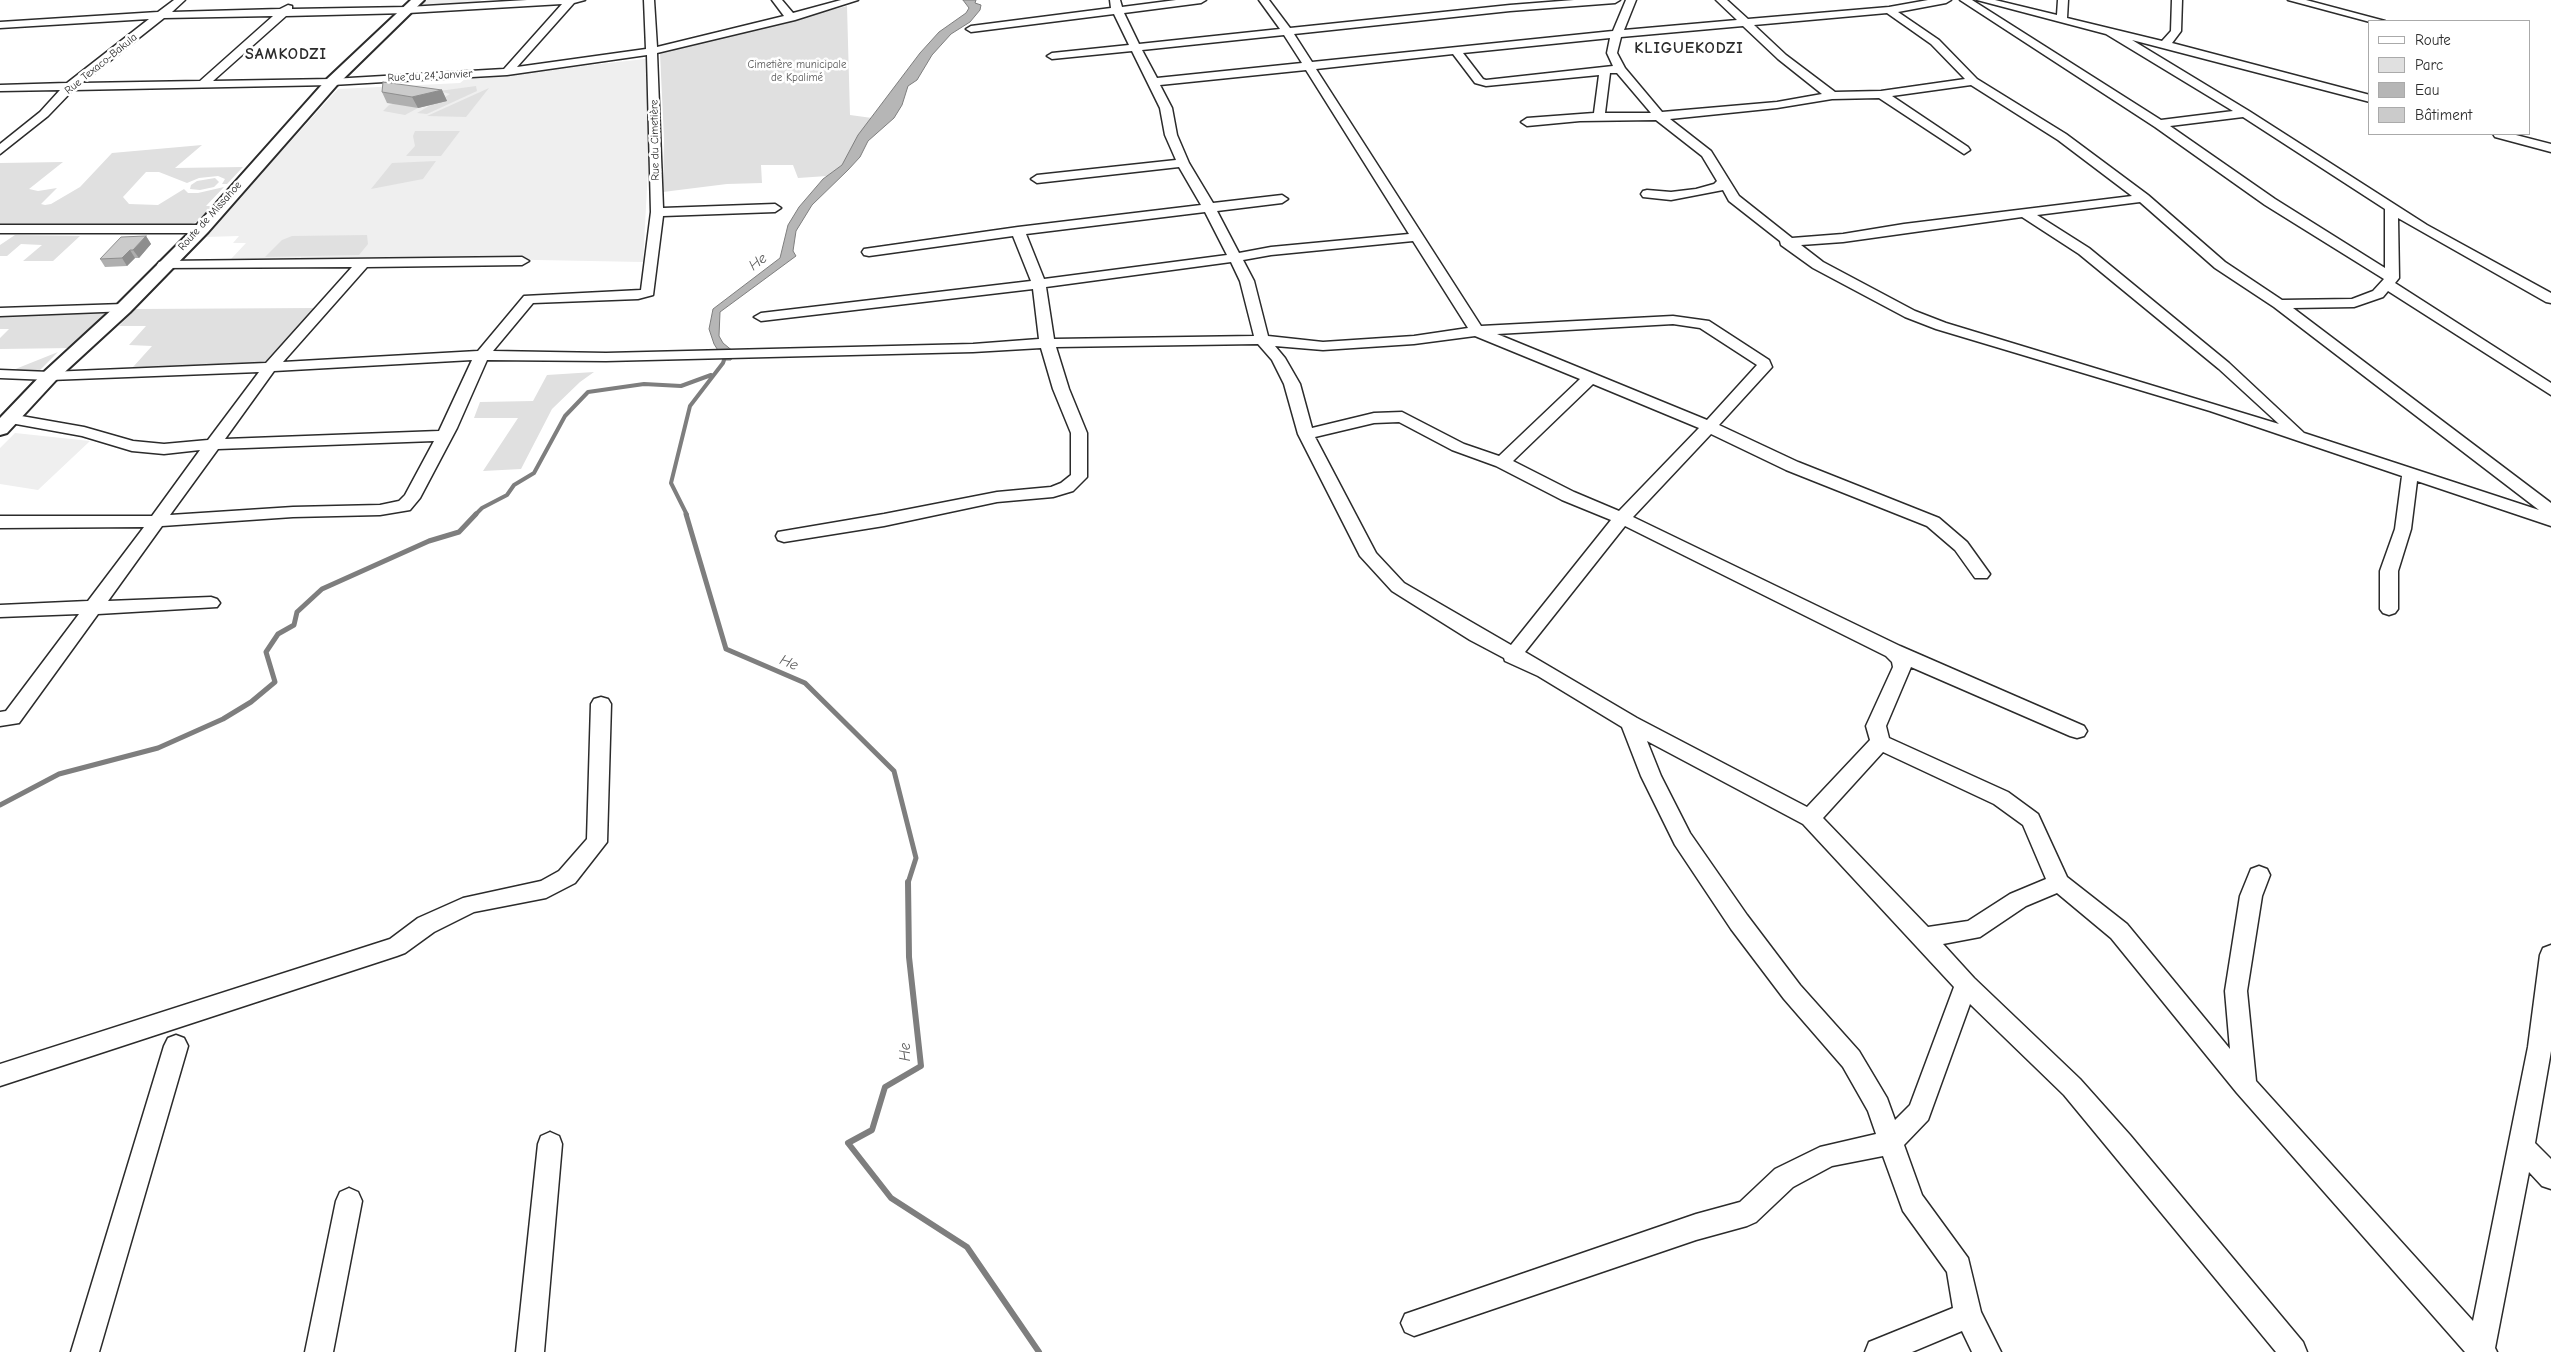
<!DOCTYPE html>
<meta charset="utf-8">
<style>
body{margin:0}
#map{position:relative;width:2551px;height:1352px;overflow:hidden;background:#fff;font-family:"Comic Neue",sans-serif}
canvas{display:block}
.legend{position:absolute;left:2368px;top:20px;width:162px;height:115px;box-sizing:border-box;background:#fff;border:1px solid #aaa;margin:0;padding:6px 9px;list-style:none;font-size:15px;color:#2b2b2b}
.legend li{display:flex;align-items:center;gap:10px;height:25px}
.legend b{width:25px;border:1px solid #aaa}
</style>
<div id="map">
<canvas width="2551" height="1352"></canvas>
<ul class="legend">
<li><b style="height:6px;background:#fff"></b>Route</li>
<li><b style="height:14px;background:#e0e0e0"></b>Parc</li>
<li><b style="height:14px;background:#b6b6b6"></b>Eau</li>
<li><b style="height:14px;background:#cbcbcb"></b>Bâtiment</li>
</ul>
</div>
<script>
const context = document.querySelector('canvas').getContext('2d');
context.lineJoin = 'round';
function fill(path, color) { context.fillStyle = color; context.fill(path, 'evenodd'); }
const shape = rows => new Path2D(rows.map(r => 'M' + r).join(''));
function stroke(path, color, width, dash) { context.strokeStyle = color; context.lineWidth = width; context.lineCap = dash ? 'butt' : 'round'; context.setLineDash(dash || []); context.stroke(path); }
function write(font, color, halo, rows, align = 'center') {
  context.font = font + ' "Comic Neue",sans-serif'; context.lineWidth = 5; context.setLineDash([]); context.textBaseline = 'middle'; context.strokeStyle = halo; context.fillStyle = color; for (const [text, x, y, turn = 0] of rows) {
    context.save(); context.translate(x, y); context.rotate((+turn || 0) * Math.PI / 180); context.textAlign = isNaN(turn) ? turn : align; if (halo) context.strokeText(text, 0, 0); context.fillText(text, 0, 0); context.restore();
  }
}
fill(shape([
 [425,0,481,0,478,5,418,8],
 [654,58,643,262,378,257,231,259,246,243,233,243,239,236,204,237,338,89,460,83,465,79],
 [15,433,90,441,38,490,0,484,0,448]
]), '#efefef');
fill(shape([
 [847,6,850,115,872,118,859,134,842,165,827,176,798,178,793,165,761,165,762,183,727,184,663,192,664,139,660,53],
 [476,86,477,91,427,114,417,113,450,94,439,91],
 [489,88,466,117,427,116],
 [402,101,418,108,405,115,383,111,389,105],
 [415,131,460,131,441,156,406,156,415,146,413,136],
 [202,145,175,168,243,167,227,184,222,184,225,179,218,176,199,178,187,183,159,172,146,172,123,197,129,204,158,205,184,189,188,193,198,193,224,187,206,206,214,206,199,221,183,227,0,226,0,163,63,162,29,189,38,191,57,188,41,204,45,205,51,204,80,187,112,153],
 [436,161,423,179,371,189,392,163],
 [215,178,219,182,214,187,200,190,190,189,191,185,197,181],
 [15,235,80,236,53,261,23,261,42,245,21,244,7,256,0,256,0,245],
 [367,235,368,244,359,255,265,257,282,240,292,236],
 [316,308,266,372,124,377,152,346,129,345,146,326,119,326,135,309],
 [104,311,107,313,72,348,0,349,0,338,9,329,0,329,0,316],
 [58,352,40,370,13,370],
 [594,372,580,382,552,409,521,469,483,471,518,418,474,418,480,402,533,401,547,375]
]), '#e0e0e0');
const water = shape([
 [963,0,976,0,975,3,981,5,980,10,970,22,951,34,932,55,917,80,908,86,902,105,894,118,868,141,860,157,848,170,812,205,796,231,793,251,796,256,720,312,719,336,723,343,734,352,731,360,724,360,714,344,709,329,713,309,780,258,788,225,799,207,823,179,842,165,858,135,920,53,939,32,966,13,969,8,963,0]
]);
fill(water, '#b6b6b6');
stroke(water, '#7e7e7e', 1);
stroke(shape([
 [475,515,482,508,507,495,514,485,534,473,565,416,588,392,644,384,681,386,711,375],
 [687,515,671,483,690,406,723,363,726,354]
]), '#7e7e7e', 4);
stroke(shape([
 [686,514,726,649,805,683,894,771,916,858,908,883],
 [0,805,59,774,158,748,223,719,251,702,275,682,266,652,278,634,294,625,297,612,322,589,429,541,459,532,476,514]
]), '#7e7e7e', 5);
stroke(shape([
 [908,882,909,957,921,1066,885,1087,872,1130,848,1143,891,1198,967,1247,1039,1352]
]), '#7e7e7e', 6);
const minor = shape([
 [174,0,185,0,172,12,280,9,288,5,292,6,292,9,408,7,527,0,585,0,574,3,517,67,646,49,644,0,654,0,657,47,784,16,772,0,782,0,793,13,841,0,858,0,795,20,657,53,663,208,775,204,781,208,775,212,663,216,653,295,638,299,533,303,493,351,606,353,973,344,1039,339,1033,289,761,321,754,317,761,313,1031,281,1013,236,869,256,864,255,862,252,864,249,1018,227,1201,205,1179,167,1037,183,1031,179,1037,175,1176,160,1165,135,1160,108,1132,51,1052,59,1047,56,1052,53,1129,45,1114,14,971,32,966,29,971,26,1111,8,1110,0,1120,0,1122,7,1176,0,1206,0,1201,3,1124,13,1139,44,1280,29,1259,0,1269,0,1290,28,1510,5,1574,0,1620,0,1615,3,1510,11,1294,34,1312,62,1613,31,1626,0,1636,0,1624,30,1737,20,1716,0,1727,0,1748,19,1889,7,1928,0,1951,0,1946,3,1898,12,1939,40,1977,79,2066,134,2148,195,2225,262,2282,300,2352,299,2373,291,2384,279,2265,205,2155,127,1960,0,1972,0,2161,120,2233,111,2106,34,1977,0,1995,0,2057,15,2058,0,2068,0,2067,18,2162,41,2171,31,2172,0,2182,0,2181,31,2172,43,2370,95,2370,102,2132,40,2249,111,2427,225,2551,293,2551,303,2546,302,2398,218,2399,278,2395,283,2551,383,2551,395,2388,291,2383,297,2354,307,2293,308,2551,503,2551,526,2417,481,2411,529,2398,571,2398,609,2395,613,2389,615,2383,613,2380,609,2380,571,2395,529,2402,476,2210,411,1936,329,1905,317,1813,268,1781,245,1780,241,1729,201,1723,190,1671,200,1643,197,1641,194,1643,191,1647,190,1671,192,1696,189,1714,184,1717,181,1702,156,1656,120,1580,121,1527,126,1521,122,1527,118,1594,113,1599,75,1486,86,1475,83,1453,54,1316,69,1481,326,1673,316,1709,321,1769,360,1772,367,1719,425,1798,462,1939,518,1967,542,1990,574,1987,578,1975,578,1955,550,1927,526,1786,470,1711,434,1633,517,1900,646,2084,726,2087,731,2084,736,2077,738,2070,736,1911,667,1886,726,1889,738,2008,792,2038,814,2067,877,2127,924,2230,1049,2225,991,2240,896,2251,869,2259,866,2267,869,2270,875,2262,896,2247,991,2256,1081,2473,1321,2528,1047,2540,955,2543,948,2551,945,2551,1051,2535,1143,2551,1159,2551,1189,2542,1186,2529,1172,2495,1348,2497,1352,2465,1352,2237,1093,2111,938,2057,893,2026,906,1980,937,1943,944,1974,978,2080,1079,2130,1135,2303,1342,2307,1352,2276,1352,2064,1095,1970,1004,1928,1120,1904,1145,1922,1195,1968,1258,1981,1312,2001,1352,1972,1352,1962,1331,1912,1352,1865,1352,1869,1342,1953,1308,1947,1272,1903,1211,1883,1156,1832,1166,1793,1187,1756,1222,1747,1226,1696,1240,1414,1336,1405,1332,1401,1323,1405,1314,1696,1214,1740,1202,1775,1169,1820,1147,1876,1134,1868,1111,1843,1067,1784,999,1731,929,1675,845,1641,776,1622,727,1538,676,1505,661,1504,658,1470,640,1392,591,1360,556,1298,434,1284,384,1272,360,1258,344,1056,347,1069,389,1087,433,1087,477,1073,491,1053,497,997,502,884,526,784,542,778,540,776,536,778,532,884,514,997,492,1051,487,1061,483,1071,475,1071,433,1053,389,1041,348,973,352,606,361,487,360,457,428,420,498,410,510,380,515,293,517,162,526,108,601,211,597,217,599,220,603,217,607,98,614,19,723,0,726,0,712,6,711,79,614,0,617,0,605,88,601,144,527,0,528,0,516,152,516,200,450,164,454,132,451,82,436,5,422,2,419,5,416,10,414,84,427,133,441,164,444,208,440,259,372,50,380,0,378,0,370,50,372,266,363,352,267,159,268,157,265,159,262,164,261,522,257,529,261,522,265,367,267,283,362,478,351,524,296,641,290,651,212,647,55,507,75,332,85,73,90,48,116,0,154,0,144,40,112,60,90,0,91,0,85,67,83,149,19,0,28,0,22,158,12,174,0],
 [562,4,504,69,332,79,213,81,286,16,408,13,562,4],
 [1887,13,1931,44,1965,79,1881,91,1835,92,1786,55,1754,25,1887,13],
 [273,16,200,81,82,83,164,18,273,16],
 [1743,26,1778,59,1822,94,1777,102,1662,112,1625,68,1617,53,1621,37,1743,26],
 [1284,35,1302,63,1157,78,1142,50,1284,35],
 [1610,38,1607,53,1613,66,1486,80,1483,79,1463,53,1610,38],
 [1306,70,1409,234,1271,247,1239,253,1217,211,1282,203,1288,199,1282,195,1213,203,1189,163,1177,135,1172,108,1160,85,1306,70],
 [1610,73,1617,73,1651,113,1605,113,1610,73],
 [1971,85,2058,140,2132,196,1904,224,1843,234,1792,238,1739,196,1711,151,1670,119,1777,108,1832,99,1879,98,1964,154,1970,150,1968,147,1892,96,1971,85],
 [2243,117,2385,209,2385,268,2275,199,2170,126,2243,117],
 [2140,202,2215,268,2274,307,2539,510,2304,433,2229,363,2089,248,2037,215,2140,202],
 [1205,212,1227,255,1044,279,1026,234,1205,212],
 [2022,217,2079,254,2219,369,2279,424,1946,323,1915,311,1823,262,1801,245,1843,242,2022,217],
 [1413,241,1468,328,1414,336,1323,342,1268,336,1254,281,1243,260,1271,255,1413,241],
 [1231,262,1240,281,1254,336,1054,339,1046,287,1231,262],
 [1673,324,1700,328,1757,365,1707,420,1497,334,1673,324],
 [1475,336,1580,379,1499,456,1464,444,1402,412,1374,413,1312,428,1300,384,1285,358,1275,346,1323,350,1414,344,1475,336],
 [472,360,439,431,225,439,274,371,472,360],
 [1593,384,1699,428,1619,511,1574,492,1513,461,1593,384],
 [1399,422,1452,450,1496,466,1562,500,1611,520,1511,645,1404,583,1376,553,1315,437,1374,423,1399,422],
 [434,441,405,495,399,501,380,505,293,507,170,515,218,449,434,441],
 [1625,526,1886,656,1892,662,1893,667,1866,726,1870,740,1807,807,1637,718,1525,652,1625,526],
 [1647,741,1803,824,1954,987,1910,1105,1895,1120,1887,1098,1859,1051,1800,985,1747,915,1690,833,1661,776,1647,741],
 [1883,752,1994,804,2023,825,2046,879,2010,894,1968,921,1928,927,1823,818,1883,752],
 [2288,0,2306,0,2385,21,2370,22,2288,0],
 [2493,134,2512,134,2551,144,2551,152,2495,137,2493,134],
 [0,225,202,225,209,229,202,233,0,233,0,225],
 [124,304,131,308,129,311,0,316,0,308,124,304],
 [601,697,608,699,611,704,607,842,575,883,546,898,474,912,434,932,405,953,397,956,0,1086,0,1064,390,939,418,918,463,898,541,881,559,871,587,839,591,704,594,699,601,697],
 [176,1035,184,1038,188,1046,99,1352,71,1352,164,1046,168,1038,176,1035],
 [550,1132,559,1136,562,1144,544,1352,516,1352,538,1144,541,1136,550,1132],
 [349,1188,358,1192,362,1201,333,1352,305,1352,336,1201,340,1192,349,1188]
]);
const major = shape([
 [411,0,424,0,337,85,208,232,130,312,56,380,7,433,0,435,0,418,44,372,118,304,196,226,327,79,411,0]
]);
stroke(minor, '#2b2b2b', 3);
stroke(major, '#2b2b2b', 4);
fill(minor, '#fff');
fill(major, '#fff');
fill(shape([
 [442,90,447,101,418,108,387,103,382,92],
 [146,236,151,244,139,258,135,258,127,266,105,267,100,259]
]), '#afafaf');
fill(shape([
 [442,90,447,101,418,108,412,97],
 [146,236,151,244,139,258,133,250],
 [130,250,135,258,127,266,122,258]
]), '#8e8e8e');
const building = shape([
 [383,82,442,90,412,97,382,92,383,82],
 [146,236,133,250,130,250,122,258,100,259,121,237,146,236]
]);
fill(building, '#cbcbcb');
stroke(building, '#8e8e8e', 1);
write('11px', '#2b2b2b', '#fff', [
 ["Rue Texaco-Bakula",101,64,-39],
 ["Rue du 24 Janvier",430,76,-3],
 ["Rue du Cimetière",655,140,-91],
 ["Route de Missahoe",210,216,-48]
]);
write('11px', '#585858', '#fff', [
 ["Cimetière municipale",797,65],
 ["de Kpalimé",797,78]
]);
write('italic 15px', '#5c5c5c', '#fff', [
 ["He",758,262,-37],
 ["He",789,663,23],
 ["He",906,1052,-90]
]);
context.letterSpacing = '1px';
write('bold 16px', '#2b2b2b', '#fff', [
 ["KLIGUEKODZI",1689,48],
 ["SAMKODZI",286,54]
]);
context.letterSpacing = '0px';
</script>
